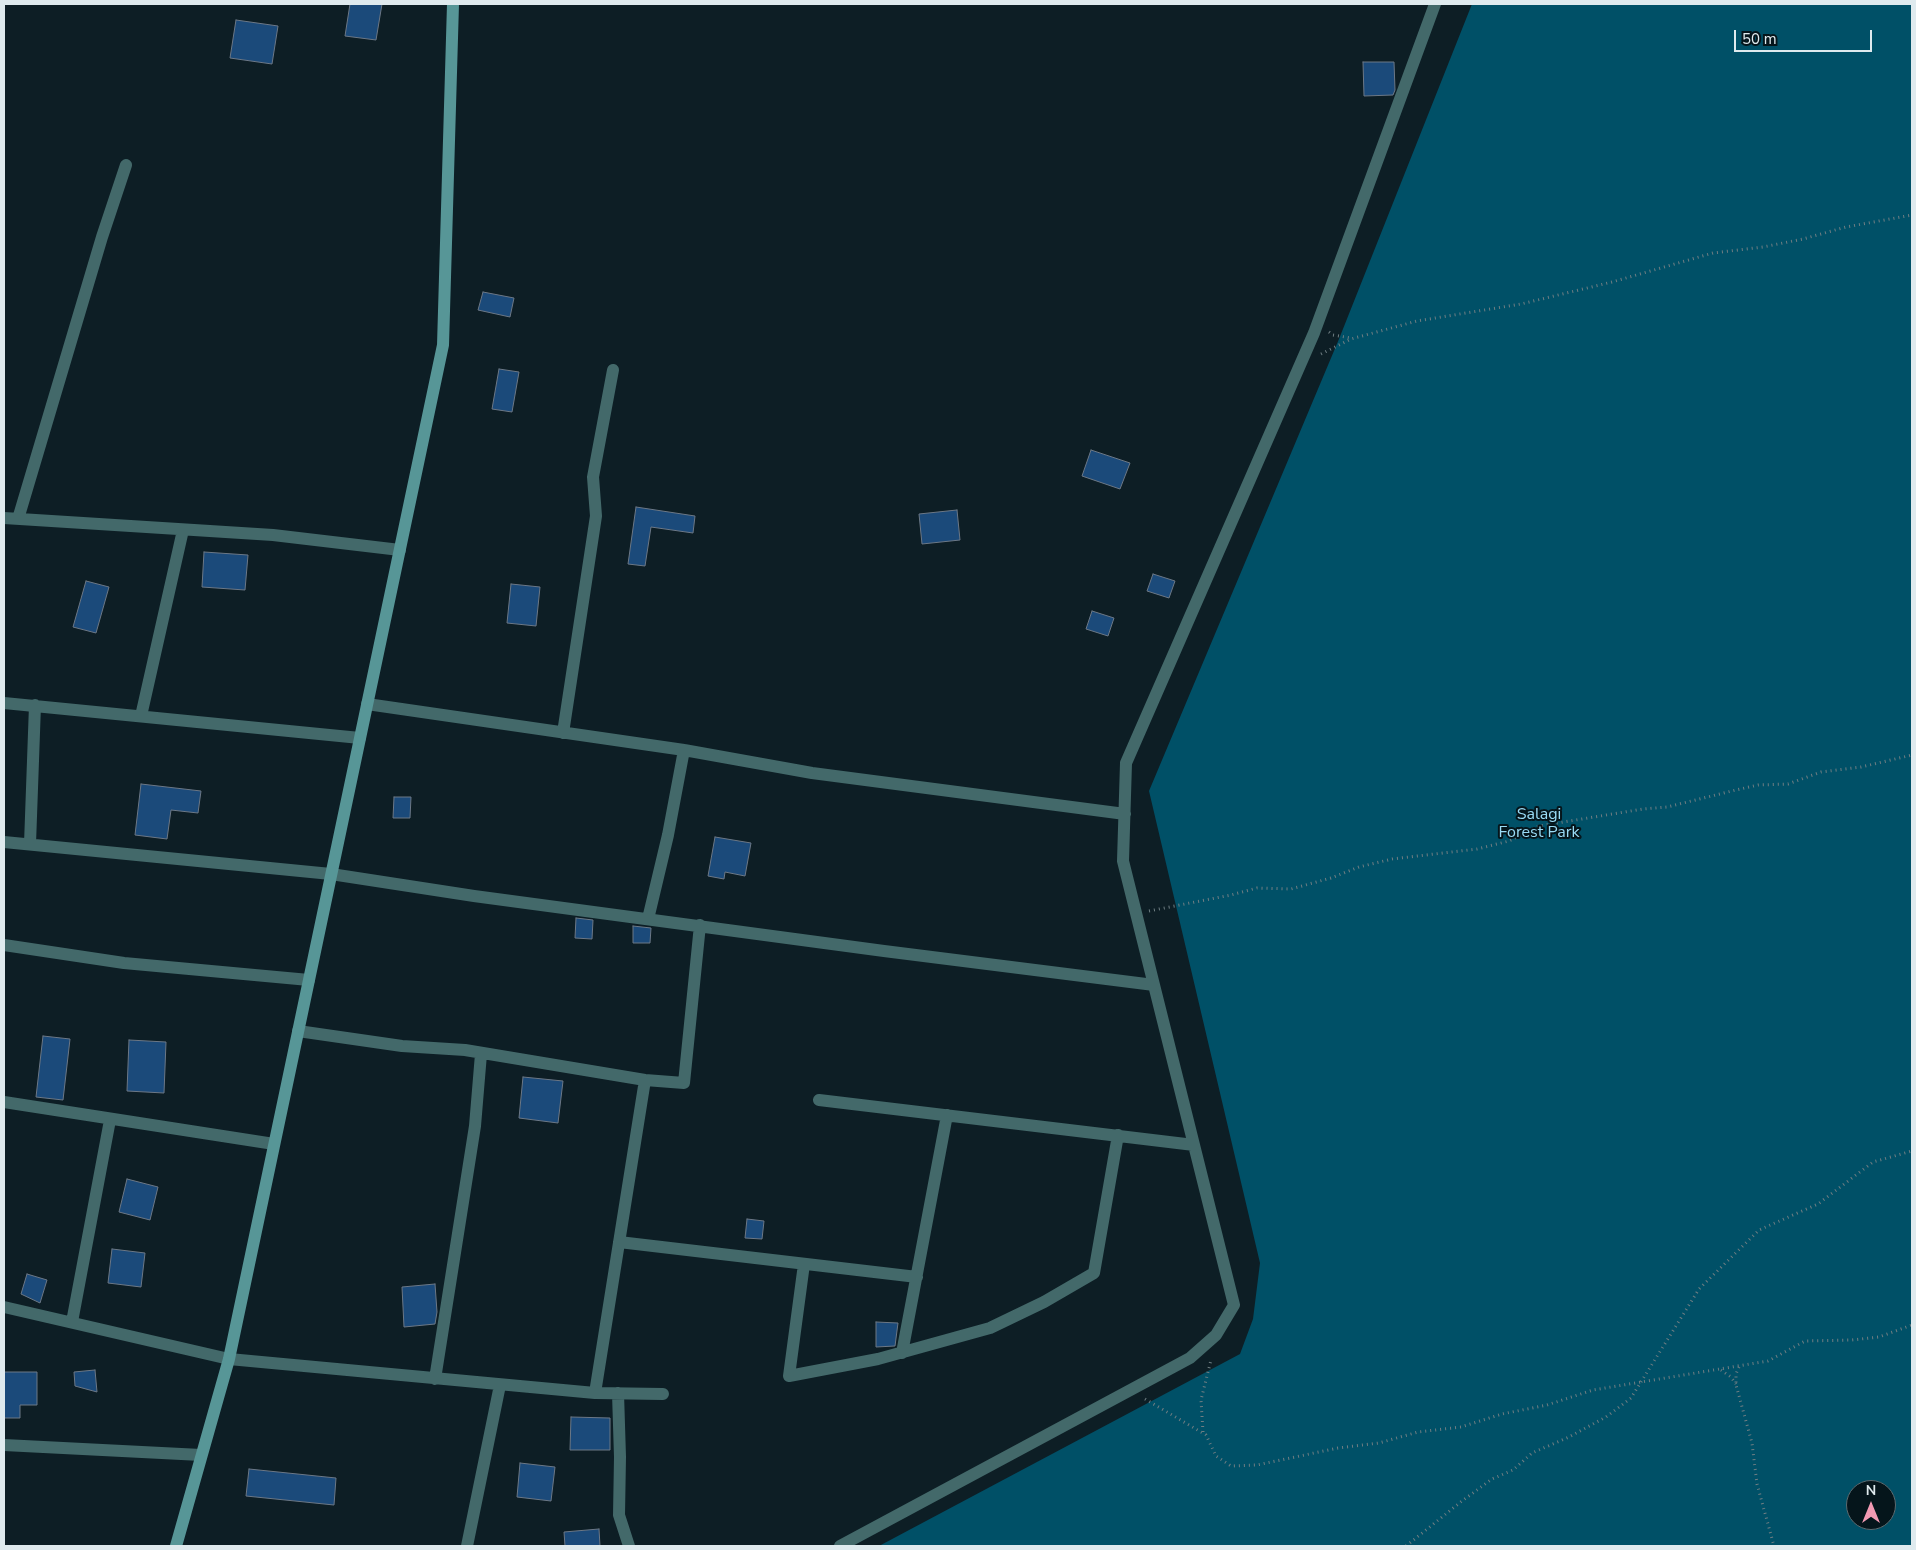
<!DOCTYPE html>
<style>
body{margin:0}
#map{position:relative;width:1916px;height:1550px;overflow:hidden;background:#0d1e25;font-family:"Nunito Sans",sans-serif}
canvas{display:block}
.frame{position:absolute;inset:0;border:5px solid #dfeaee;pointer-events:none}
.north{position:absolute;left:1846px;top:1480px;width:50px;height:50px;box-sizing:border-box;background:#05151b;border:1px solid #5c6a6f;border-radius:50%;rotate:0deg;font-size:14px;font-weight:700;line-height:20px;text-align:center;color:#dfeaee}
.north::after{content:'';display:block;margin:auto;width:18px;height:22px;background:#f19ab3;clip-path:polygon(50% 0,100% 100%,50% 72%,0 100%)}
.scale{position:absolute;left:1734px;top:30px;width:138px;height:22px;box-sizing:border-box;border:2px solid #dfeaee;border-top:0;padding-left:6px;font-size:15px;line-height:18px;white-space:nowrap;color:#dfeaee;-webkit-text-stroke:4px #05151b;paint-order:stroke}
</style>
<div id="map">
<canvas width="1916" height="1550"></canvas>
<div class="frame"></div>
<div class="north">N</div>
<div class="scale">50 m</div>
</div>
<script>
const context = document.querySelector('canvas').getContext('2d');
context.lineJoin = 'round';
function fill(path, color) { context.fillStyle = color; context.fill(path, 'evenodd'); }
const shape = rows => new Path2D(rows.map(r => 'M' + r).join(''));
function stroke(path, color, width, dash) { context.strokeStyle = color; context.lineWidth = width; context.lineCap = dash ? 'butt' : 'round'; context.setLineDash(dash || []); context.stroke(path); }
function write(font, color, halo, rows, align = 'center') {
  context.font = font + ' "Nunito Sans",sans-serif'; context.lineWidth = 4; context.setLineDash([]); context.textBaseline = 'middle'; context.strokeStyle = halo; context.fillStyle = color; for (const [text, x, y, turn = 0] of rows) {
    context.save(); context.translate(x, y); context.rotate((+turn || 0) * Math.PI / 180); context.textAlign = isNaN(turn) ? turn : align; if (halo) context.strokeText(text, 0, 0); context.fillText(text, 0, 0); context.restore();
  }
}
fill(shape([
 [1472,4,1912,4,1912,1546,879,1546,1240,1354,1253,1319,1260,1263,1149,791,1339,339],
 [1856,1490,1886,1490,1886,1520,1856,1520]
]), '#005067');
const building = shape([
 [350,4,382,4,376,40,345,36,350,4],
 [236,20,278,26,272,64,230,58,236,20],
 [1363,62,1394,62,1395,90,1393,95,1364,96,1363,62],
 [483,292,514,298,510,317,478,310,483,292],
 [499,369,519,372,512,412,492,409,499,369],
 [1091,450,1130,463,1120,489,1082,476,1091,450],
 [636,507,695,516,693,533,651,527,645,566,628,564,636,507],
 [957,510,960,540,922,544,919,514,957,510],
 [204,552,248,555,245,590,202,587,204,552],
 [1153,574,1175,581,1169,598,1147,591,1153,574],
 [86,581,109,587,96,633,73,627,86,581],
 [511,584,540,587,536,626,507,623,511,584],
 [1092,611,1114,618,1108,636,1086,629,1092,611],
 [141,784,201,791,198,813,171,810,167,839,135,835,141,784],
 [394,797,411,797,410,818,393,818,394,797],
 [715,837,751,843,745,876,725,872,724,879,708,876,715,837],
 [576,918,593,920,592,939,575,938,576,918],
 [633,926,651,928,650,943,633,943,633,926],
 [43,1036,70,1039,63,1100,36,1097,43,1036],
 [129,1040,166,1042,164,1093,127,1091,129,1040],
 [523,1077,563,1081,558,1123,519,1118,523,1077],
 [127,1179,158,1187,150,1220,119,1212,127,1179],
 [747,1219,764,1221,762,1239,745,1238,747,1219],
 [112,1249,145,1253,141,1287,108,1283,112,1249],
 [27,1274,47,1280,40,1303,21,1294,27,1274],
 [435,1284,437,1312,435,1324,404,1327,402,1287,435,1284],
 [876,1322,898,1323,895,1346,876,1347,876,1322],
 [95,1370,97,1392,75,1386,74,1372,95,1370],
 [4,1372,37,1372,37,1405,20,1405,20,1418,4,1418,4,1372],
 [571,1417,610,1418,610,1450,570,1450,571,1417],
 [520,1463,555,1467,551,1501,517,1497,520,1463],
 [249,1469,336,1478,334,1505,246,1496,249,1469],
 [599,1529,600,1546,565,1546,564,1532,599,1529]
]);
fill(building, '#1b4a7a');
stroke(building, '#6c7886', 1);
stroke(shape([
 [1329,332,1333,335,1351,338],
 [1321,354,1351,339,1417,321,1521,304,1612,282,1713,253,1763,247,1803,239,1846,227,1912,215],
 [1149,911,1231,895,1257,888,1291,889,1331,878,1359,867,1392,859,1477,849,1509,841,1539,826,1643,809,1667,807,1736,790,1758,785,1788,784,1821,772,1861,767,1912,755],
 [1739,1367,1736,1374,1736,1385,1752,1443,1757,1484,1774,1546],
 [1721,1370,1731,1377,1736,1384],
 [1145,1399,1206,1435,1216,1456,1231,1466,1257,1465,1338,1448,1379,1443,1418,1432,1461,1427,1502,1414,1547,1405,1593,1390,1768,1361,1805,1341,1852,1340,1879,1337,1912,1325],
 [1203,1432,1201,1400,1211,1360],
 [1406,1546,1462,1501,1492,1479,1513,1470,1532,1453,1569,1437,1606,1417,1631,1398,1699,1289,1759,1230,1818,1204,1873,1162,1912,1151]
]), '#6f7e83', 3, [1, 4]);
stroke(shape([
 [4,518,273,535,400,550],
 [18,519,102,237,126,165],
 [4,703,360,738],
 [367,704,684,750,812,773,1125,814],
 [141,716,183,530],
 [563,733,596,516,593,477,613,370],
 [4,842,331,874,474,896,884,951,1154,985],
 [30,844,35,705],
 [648,919,668,835,684,750],
 [4,945,124,963,309,980],
 [298,1031,402,1046,465,1050,645,1080,684,1083,700,925],
 [819,1100,1194,1145],
 [4,1102,274,1144],
 [619,1242,917,1277],
 [804,1264,789,1376,878,1359,990,1328,1044,1302,1094,1273,1118,1135],
 [4,1307,229,1359,595,1393,663,1394],
 [72,1322,110,1120],
 [902,1353,947,1115],
 [435,1379,475,1126,481,1054],
 [595,1393,645,1080],
 [618,1393,620,1457,619,1515,629,1546],
 [4,1445,201,1455],
 [467,1546,500,1385],
 [840,1546,1190,1358,1216,1335,1234,1305,1123,861,1126,763,1314,333,1435,4]
]), '#43696a', 12);
stroke(shape([
 [176,1546,229,1359,443,345,453,4]
]), '#579697', 12);
write('16px', '#9adcf6', '#05151b', [
 ["Salagi",1539,815],
 ["Forest Park",1539,833]
]);
</script>
